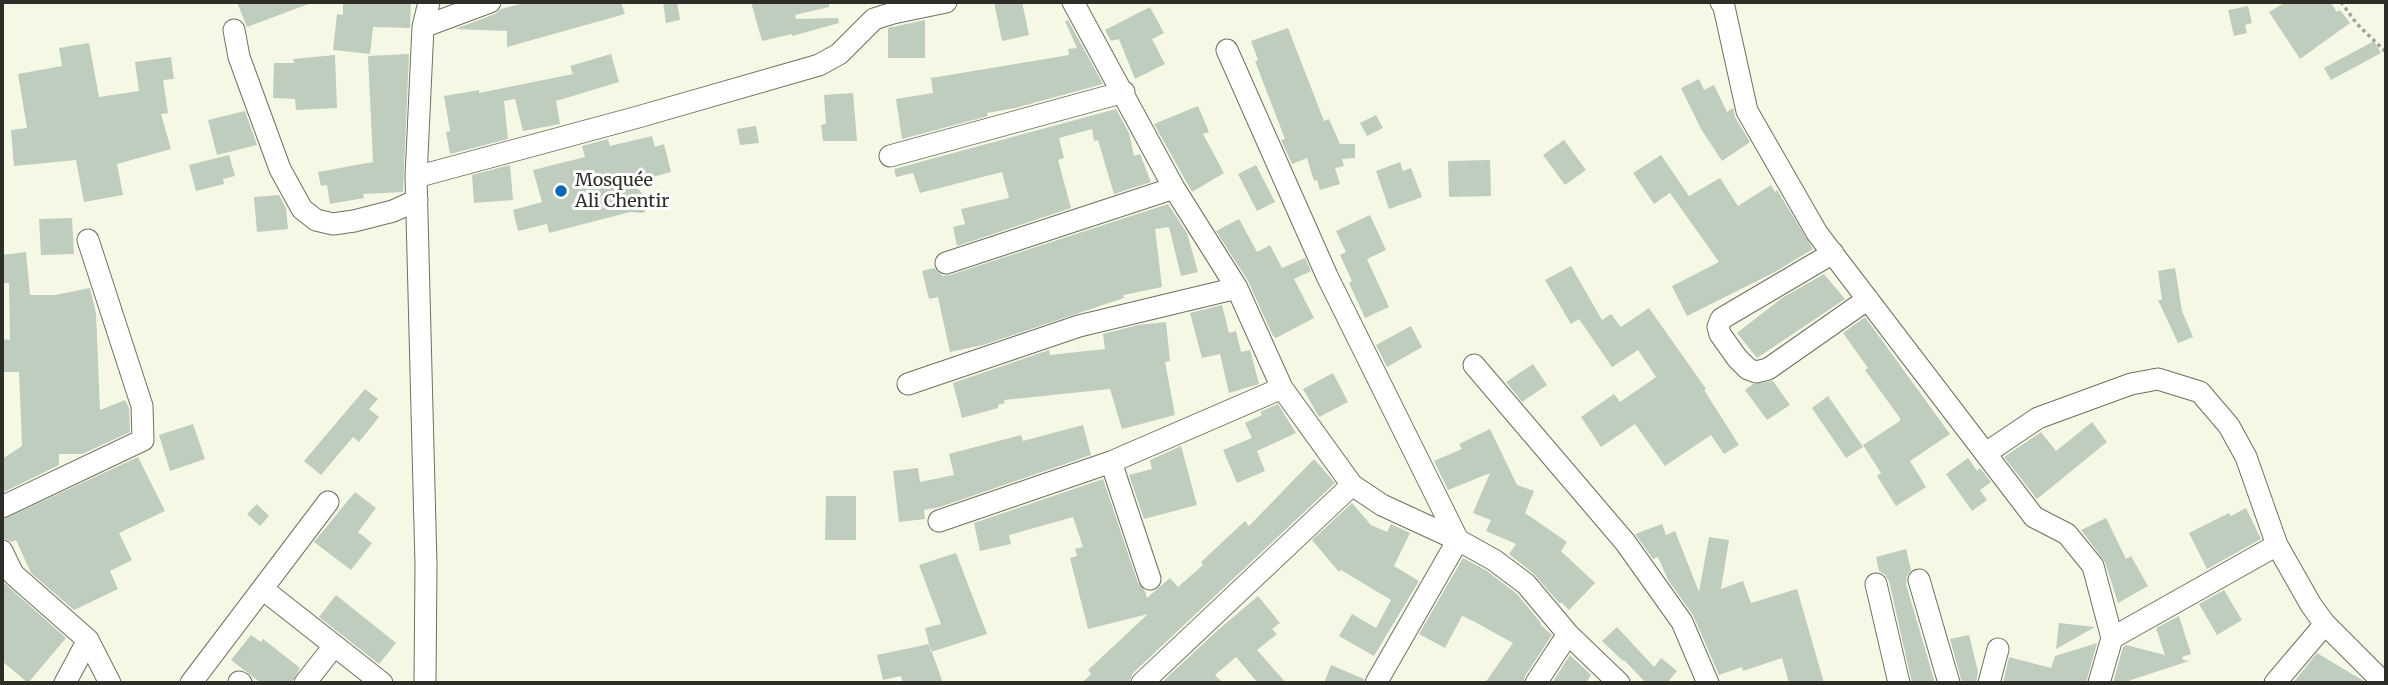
<!DOCTYPE html>
<meta charset="utf-8">
<style>
body{margin:0}
#map{position:relative;width:2388px;height:685px;overflow:hidden;background:#f5f8e5;font-family:Merriweather,serif}
canvas{display:block}
.frame{position:absolute;inset:0;border:4px solid #2c2e27;pointer-events:none}
</style>
<div id="map">
<canvas width="2388" height="685"></canvas>
<div class="frame"></div>
</div>
<script>
const context = document.querySelector('canvas').getContext('2d');
context.lineJoin = 'round';
function fill(path, color) { context.fillStyle = color; context.fill(path, 'evenodd'); }
const shape = rows => new Path2D(rows.map(r => 'M' + r).join(''));
function stroke(path, color, width, dash) { context.strokeStyle = color; context.lineWidth = width; context.lineCap = dash ? 'butt' : 'round'; context.setLineDash(dash || []); context.stroke(path); }
function write(font, color, halo, rows, align = 'center') {
  context.font = font + ' Merriweather,serif'; context.lineWidth = 6; context.setLineDash([]); context.textBaseline = 'middle'; context.strokeStyle = halo; context.fillStyle = color; for (const [text, x, y, turn = 0] of rows) {
    context.save(); context.translate(x, y); context.rotate((+turn || 0) * Math.PI / 180); context.textAlign = isNaN(turn) ? turn : align; if (halo) context.strokeText(text, 0, 0); context.fillText(text, 0, 0); context.restore();
  }
}
fill(shape([
 [237,2,311,2,311,3,247,27],
 [343,2,411,2,410,28,373,27,370,54,333,50,337,14,343,15],
 [528,2,621,2,625,14,507,47,507,31,455,29,495,14,501,9],
 [663,2,677,2,680,20,666,23],
 [751,2,829,2,829,7,795,15,796,19,838,18,839,23,792,36,792,34,762,41],
 [994,2,1022,2,1029,35,1002,41],
 [2286,2,2330,2,2337,12,2340,10,2350,23,2300,59,2269,12],
 [2248,6,2252,23,2245,25,2247,33,2234,36,2228,10],
 [1150,7,1164,33,1152,39,1165,64,1135,79,1119,39,1111,41,1105,30],
 [925,20,925,58,888,58,888,28],
 [1068,20,1103,84,1015,108,987,113,988,116,902,139,896,99,933,93,931,78,1069,55,1068,49,1077,48,1065,21],
 [1288,28,1324,121,1329,119,1340,144,1355,144,1355,158,1342,159,1344,166,1335,168,1340,184,1320,190,1317,180,1314,181,1307,158,1292,164,1281,140,1285,139,1255,61,1258,60,1251,41],
 [2374,41,2381,53,2331,80,2324,68],
 [89,43,99,97,139,91,135,62,171,57,174,79,163,80,168,113,161,114,171,149,117,164,123,195,84,202,76,160,14,166,11,130,27,128,18,74,62,66,59,48],
 [409,54,403,192,363,194,364,198,330,204,327,185,321,186,318,172,373,162,368,56],
 [611,54,619,82,556,101,560,124,523,131,515,99,504,101,508,139,450,154,446,132,450,131,444,96,479,90,479,93,573,74,570,66],
 [335,55,337,108,296,110,295,99,273,98,274,63,294,63,293,59],
 [1699,79,1704,90,1714,85,1727,112,1733,108,1735,117,1750,142,1722,161,1701,129,1681,88],
 [853,93,857,141,823,141,821,125,826,124,824,95],
 [1198,106,1209,132,1203,134,1224,173,1192,192,1154,124],
 [1116,109,1129,133,1134,156,1140,154,1151,182,1114,194,1098,140,1094,141,1092,129,1059,138,1064,158,1058,160,1071,208,957,246,953,227,965,224,961,209,1009,198,1002,172,920,193,913,173,896,177,894,169],
 [245,111,257,145,217,155,208,120],
 [1376,115,1383,128,1367,136,1360,123],
 [756,126,759,143,740,145,737,129],
 [652,136,655,147,664,144,671,172,633,182,648,201,647,209,643,213,630,212,549,233,547,224,518,231,513,210,542,202,533,170,585,157,582,146,608,139,610,146],
 [1564,140,1586,170,1565,185,1543,155],
 [229,155,235,176,223,179,224,184,196,191,189,165],
 [1661,155,1689,196,1720,178,1738,206,1771,185,1775,192,1777,190,1813,249,1773,273,1687,316,1672,286,1719,262,1670,193,1654,204,1633,173],
 [1490,160,1491,196,1449,197,1448,161],
 [1400,162,1403,171,1411,168,1422,197,1389,209,1376,171],
 [510,165,513,200,474,203,472,175],
 [1256,165,1275,202,1257,211,1238,174],
 [279,195,286,208,288,229,257,232,254,197],
 [1168,204,1187,233,1198,272,1181,276,1169,227,1155,229,1162,287,1124,295,1124,298,983,345,950,352,938,297,929,299,922,271,934,268,943,276,950,275],
 [1370,215,1386,250,1367,259,1389,307,1365,318,1349,283,1352,281,1340,255,1346,252,1336,231],
 [72,218,74,254,41,255,39,219],
 [1239,219,1257,252,1270,245,1282,268,1305,258,1311,271,1294,279,1314,318,1276,338,1273,336,1248,281,1216,231],
 [26,252,30,295,55,295,90,288,96,313,100,410,125,400,129,408,130,432,82,454,59,454,59,465,2,493,2,459,22,446,19,372,2,372,2,339,10,340,9,283,2,283,2,255],
 [1571,266,1602,320,1611,314,1621,327,1649,308,1706,389,1704,390,1739,445,1724,454,1711,435,1665,466,1635,424,1601,447,1581,417,1614,394,1620,402,1656,377,1638,350,1612,367,1579,319,1571,324,1545,280],
 [2175,268,2182,311,2193,337,2178,343,2158,300,2162,300,2158,271],
 [1824,274,1845,299,1757,358,1737,333,1782,298],
 [1222,305,1229,333,1236,331,1241,352,1250,350,1259,384,1229,393,1220,354,1202,358,1190,313],
 [1865,317,1950,434,1910,461,1926,487,1896,506,1877,476,1881,473,1863,445,1900,421,1900,418,1865,370,1868,368,1843,333],
 [1166,322,1170,361,1165,362,1175,415,1122,429,1110,389,1004,400,1005,403,998,405,998,408,962,418,953,383,1049,350,1050,355,1105,349,1103,334,1138,325],
 [1411,326,1422,347,1387,367,1376,345],
 [1533,364,1547,385,1522,402,1506,382],
 [1333,373,1348,402,1319,417,1303,389],
 [1773,381,1790,405,1767,420,1745,390,1753,384],
 [365,389,378,399,369,409,379,417,359,442,353,437,321,475,304,461],
 [1828,396,1863,447,1846,458,1812,408],
 [1278,404,1296,433,1257,451,1265,471,1237,483,1223,450,1252,438,1245,423,1262,415,1260,412],
 [2092,422,2107,442,2037,499,2004,457,2041,432,2056,451],
 [193,424,205,459,170,471,159,435],
 [1083,425,1091,455,940,507,924,510,925,519,899,522,893,471,918,468,920,482,954,475,949,454,1021,435,1023,441],
 [1490,429,1517,485,1534,491,1525,513,1567,542,1561,551,1595,583,1569,610,1561,602,1560,604,1534,574,1509,554,1516,544,1486,531,1491,520,1473,513,1490,473,1448,490,1434,461,1462,449,1459,444],
 [1181,446,1197,505,1144,519,1129,475,1152,469,1150,460],
 [138,457,165,511,119,533,132,560,110,571,118,589,74,610,31,573,16,540,11,542,2,538,2,520],
 [1968,458,1977,471,1980,468,1991,482,1980,490,1987,500,1972,511,1946,474],
 [1314,459,1335,483,1133,673,1129,683,1082,683,1091,674,1088,670,1148,614,1088,629,1070,558,1077,556,1075,549,1083,547,1073,517,1009,535,1011,544,980,551,974,523,1103,479,1138,583,1145,591,1147,598,1170,578,1178,587,1203,565,1201,562,1245,521,1249,526],
 [355,492,376,508,358,532,372,543,351,570,314,542],
 [826,496,856,496,856,540,825,540],
 [1352,503,1371,525,1387,532,1391,524,1410,533,1394,566,1419,581,1374,656,1339,636,1352,614,1376,628,1391,600,1341,570,1339,572,1312,540],
 [257,504,269,516,260,526,247,514],
 [2246,508,2261,539,2207,569,2189,533,2229,513,2231,516],
 [2106,518,2126,559,2131,556,2148,586,2118,603,2105,562,2081,530],
 [1662,524,1666,535,1675,531,1699,592,1709,537,1729,540,1721,589,1743,581,1751,603,1797,589,1824,683,1789,683,1782,658,1743,671,1742,667,1719,675,1693,615,1668,580,1658,557,1653,559,1635,534],
 [1906,549,1911,570,1907,576,1906,584,1935,683,1912,683,1889,581,1885,575,1879,571,1876,557],
 [956,553,987,634,931,652,925,628,941,624,919,565],
 [1463,558,1487,571,1517,594,1541,623,1540,624,1552,635,1525,676,1523,683,1485,683,1513,643,1475,622,1462,616,1445,648,1419,634],
 [2,581,66,638,28,683,2,661],
 [2224,590,2242,620,2217,635,2199,604],
 [336,595,396,643,379,664,319,617],
 [1258,596,1280,623,1272,629,1277,634,1257,650,1286,683,1258,683,1236,657,1215,675,1223,683,1161,683,1218,630],
 [2179,616,2191,654,2182,657,2183,660,2189,661,2122,683,2113,683,2123,647,2126,645,2165,655,2156,628],
 [2059,623,2095,627,2056,649],
 [1617,627,1654,667,1661,658,1677,671,1667,683,1646,683,1624,660,1623,661,1602,641],
 [251,635,261,642,263,639,300,668,292,683,261,683,231,660],
 [1969,635,1978,672,1976,683,1962,683,1950,639],
 [2097,643,2086,683,2003,683,2009,657,2051,668,2055,656],
 [929,644,943,683,903,683,901,676,883,680,877,655],
 [2317,653,2362,680,2366,683,2293,683],
 [1570,655,1591,675,1586,683,1552,683],
 [1331,665,1364,679,1363,683,1324,683]
]), '#bfcdbe');
const minor = shape([
 [1073,2,1174,188,1237,288,1282,388,1352,485,1382,505,1458,540,1494,560,1526,584,1568,634,1619,683],
 [1721,2,1724,7,1747,111,1817,233,2034,517,2067,534,2093,566,2112,638,2099,683],
 [423,27,490,2],
 [234,30,239,57,280,169,302,209,316,220,333,224,354,221,393,211,417,200],
 [1227,50,1327,276,1458,540,1376,683],
 [890,156,1124,92],
 [416,177,638,117,819,65,839,54,874,19,893,13,946,2],
 [1833,253,1721,319,1718,327,1720,334,1737,358,1748,369,1756,372,1768,369,1868,299],
 [946,263,1174,188],
 [1474,365,1625,542,1682,622,1708,683],
 [908,384,1079,326,1237,288],
 [1986,453,2038,418,2131,384,2158,379,2200,392,2229,426,2246,457,2277,545,2311,605,2325,624,2384,683],
 [1111,462,1150,579],
 [2,507,143,440,142,406,88,240],
 [939,521,1111,462,1282,388],
 [2,551,13,574,88,640,110,683],
 [1919,580,1949,683],
 [1876,584,1899,683],
 [264,590,382,683],
 [2112,638,2277,545],
 [239,682,241,683],
 [65,683,88,640],
 [191,683,328,502],
 [305,683,334,646],
 [425,683,426,565,416,177,423,27,429,2],
 [1142,683,1352,485],
 [1536,683,1568,634],
 [1989,683,1998,649],
 [2275,683,2325,624]
]);
stroke(minor, '#6e7160', 23);
stroke(shape([
 [2341,2,2357,24,2386,52]
]), '#a1a496', 3.5, [3.5, 3.5]);
stroke(minor, '#fff', 21);
for (const [x, y, r, color] of [
 [561,191,7,"#0b68b5"]
]) { const dot = new Path2D(); dot.arc(x, y, r, 0, 2 * Math.PI); context.fillStyle = color; context.fill(dot); stroke(dot, '#fff', 2.5); }
write('18px', '#2c2e27', '#fff', [
 ["Mosquée",575,181],
 ["Ali Chentir",575,202]
], 'left');
</script>
